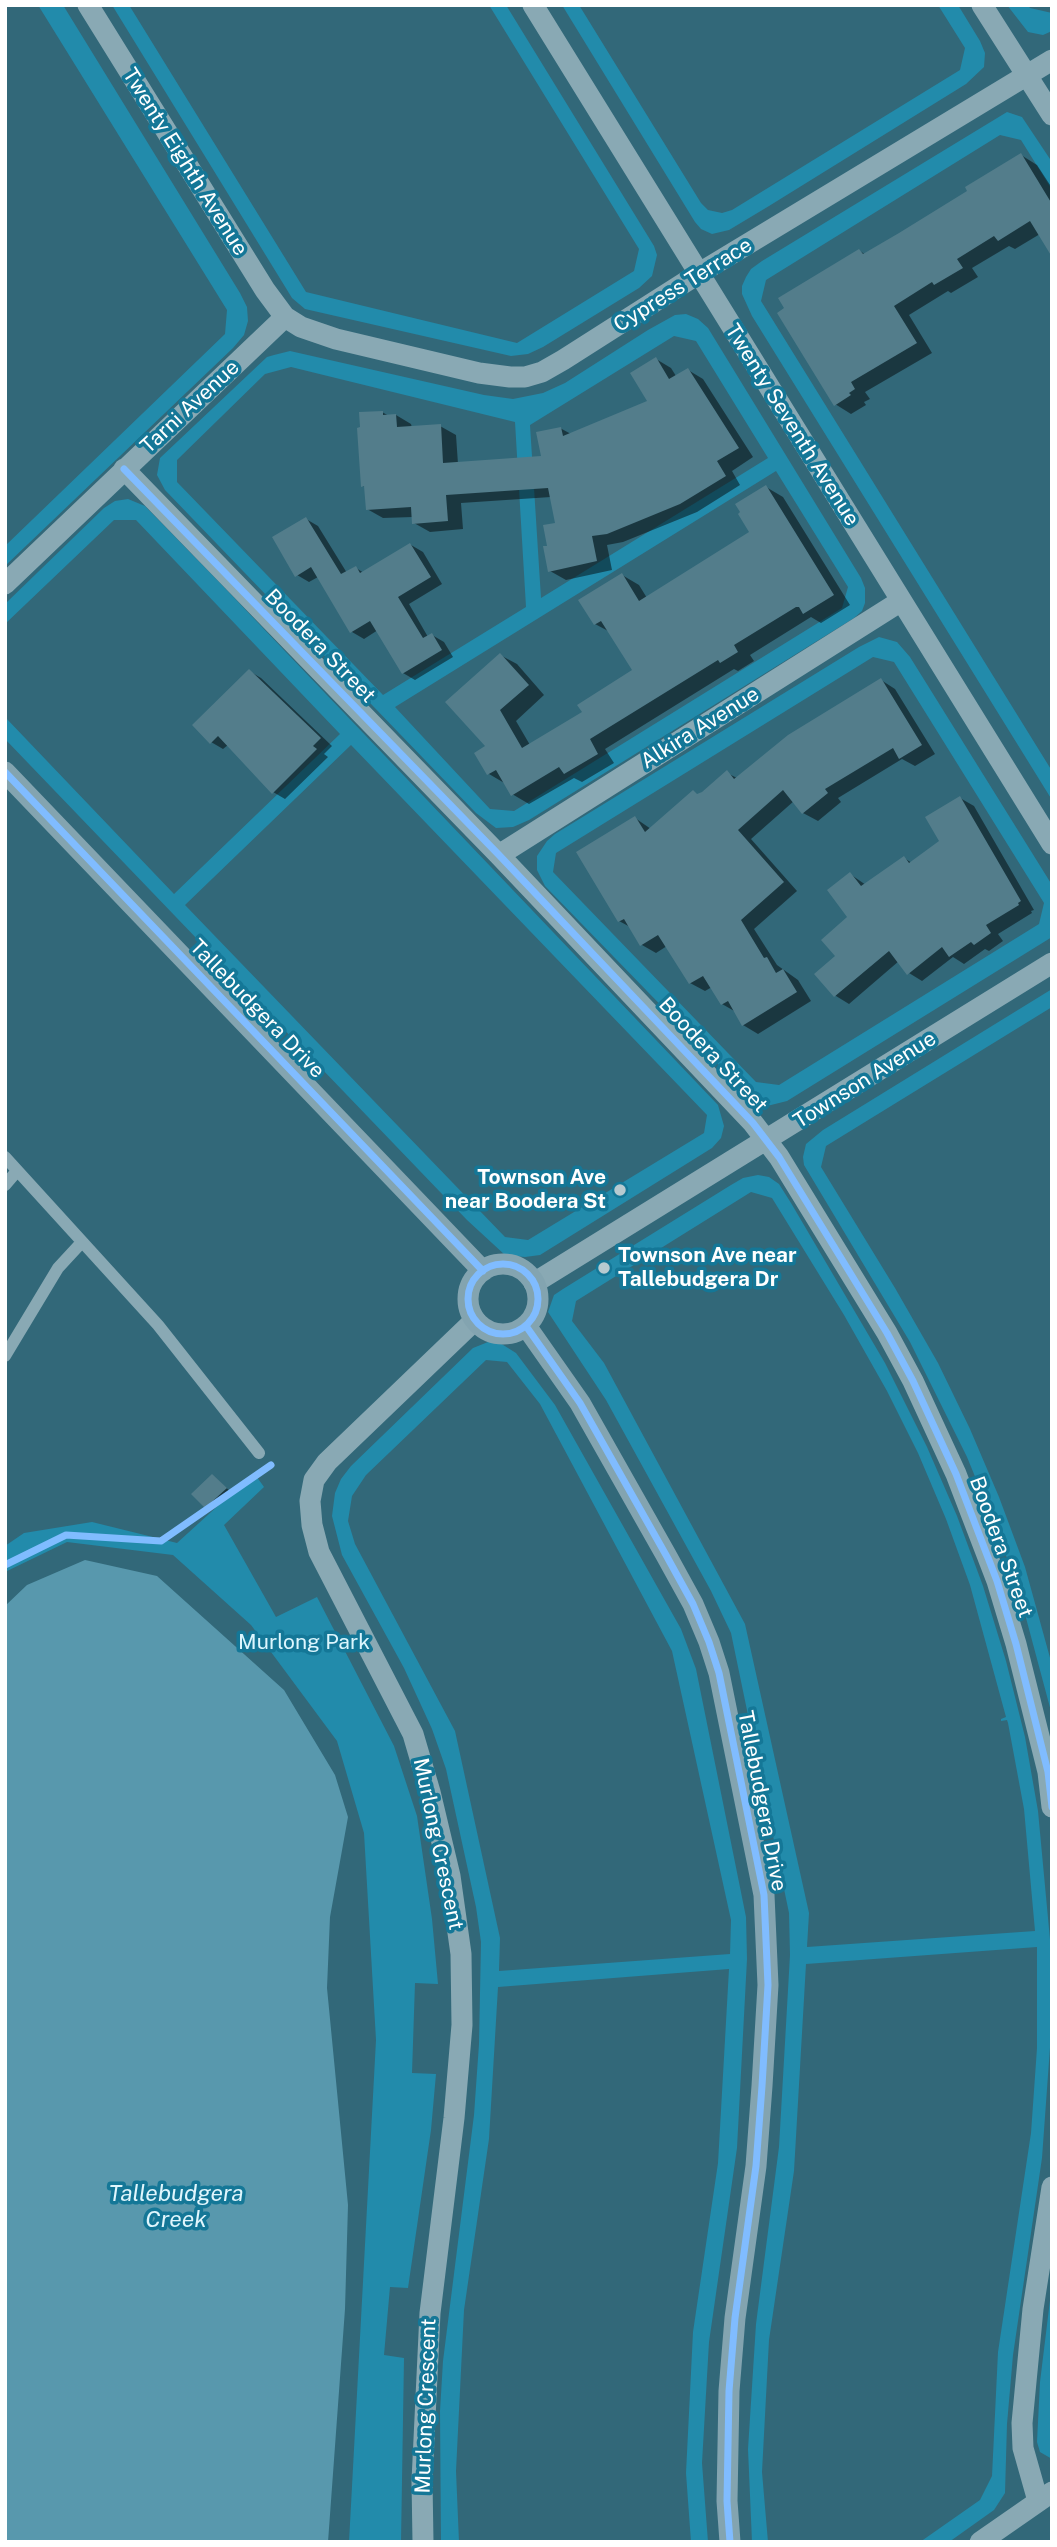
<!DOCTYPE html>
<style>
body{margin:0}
#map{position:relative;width:1057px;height:2547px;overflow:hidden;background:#326879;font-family:"Public Sans",sans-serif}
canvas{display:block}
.frame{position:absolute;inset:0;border:7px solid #fff;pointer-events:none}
</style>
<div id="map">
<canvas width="1057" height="2547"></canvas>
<div class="frame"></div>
</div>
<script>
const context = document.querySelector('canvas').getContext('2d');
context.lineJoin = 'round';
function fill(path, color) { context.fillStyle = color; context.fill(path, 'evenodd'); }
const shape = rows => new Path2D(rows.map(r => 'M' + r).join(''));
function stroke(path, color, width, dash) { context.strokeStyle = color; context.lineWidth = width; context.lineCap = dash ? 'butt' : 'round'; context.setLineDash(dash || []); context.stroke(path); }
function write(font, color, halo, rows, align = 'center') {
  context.font = font + ' "Public Sans",sans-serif'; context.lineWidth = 7; context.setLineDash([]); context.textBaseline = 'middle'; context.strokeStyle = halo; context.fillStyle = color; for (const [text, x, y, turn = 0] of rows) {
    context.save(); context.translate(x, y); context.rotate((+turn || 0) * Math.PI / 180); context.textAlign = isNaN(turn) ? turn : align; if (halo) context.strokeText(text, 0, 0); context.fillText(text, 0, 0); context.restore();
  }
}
fill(shape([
 [38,5,63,5,240,293,247,307,248,321,244,335,233,348,5,566,5,546,225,334,227,310],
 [112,5,129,5,306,292,517,343,634,271,639,249,489,5,506,5,654,246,657,255,652,276,639,288,543,347,528,354,511,356,305,309,292,298],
 [562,5,579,5,701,203,708,210,722,213,732,210,960,70,965,48,938,5,958,5,980,41,985,53,984,67,966,84,769,206,729,230,712,234,701,229,695,222],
 [1007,5,1028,5,1030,8,1052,13,1052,31,1043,35,1028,32],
 [1007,112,1022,117,1052,162,1052,190,1021,140,1000,135,766,280,761,301,1052,771,1052,800,752,316,742,294,742,286,746,277,751,269,762,261],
 [686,314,698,319,708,328,861,578,865,588,865,603,862,611,854,618,529,820,513,827,496,828,476,813,165,490,157,475,160,458,267,357,274,355,290,351,484,395,513,399,543,393,565,383,648,330,675,315],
 [674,336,696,341,768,458,541,598,530,425],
 [291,367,515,422,526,607,383,695,177,482,177,460,265,374],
 [776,471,848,587,842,608,514,811,490,809,395,707],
 [128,499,145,506,221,584,718,1105,724,1126,721,1138,712,1148,540,1255,525,1257,505,1255,467,1220,5,739,5,717,174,894,340,734,136,520,114,520,5,624,5,604,104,508,115,501],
 [351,745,707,1115,704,1133,528,1240,505,1237,185,905],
 [879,637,897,642,910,657,1052,885,1052,937,787,1101,767,1106,748,1095,545,886,537,870,537,856,547,841,555,834,859,647],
 [873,657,894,662,1044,903,1039,924,779,1085,756,1082,553,872,556,853],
 [1052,989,1052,1007,826,1146,821,1167,895,1288,938,1363,970,1429,999,1497,1025,1567,1052,1665,1052,1715,1022,1603,1001,1540,967,1457,910,1342,804,1165,803,1157,806,1144,823,1130],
 [758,1175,769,1177,779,1184,791,1203,885,1363,927,1447,957,1516,983,1586,1006,1661,1025,1737,1038,1811,1051,1950,1052,2020,1042,2158,1013,2355,1007,2424,1005,2493,994,2510,949,2542,920,2542,980,2500,992,2476,998,2352,1031,2133,1037,2048,1037,1947,806,1964,794,2171,769,2340,762,2472,768,2542,752,2542,748,2449,756,2324,779,2147,790,1955,789,1913,731,1633,711,1591,606,1400,548,1312,554,1295,563,1289,731,1185,743,1178],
 [751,1192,772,1198,844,1315,887,1391,918,1453,946,1519,970,1585,1006,1717,1001,1719,1001,1721,1007,1720,1008,1723,1024,1809,1035,1931,807,1947,809,1913,745,1624,604,1363,572,1321,576,1301],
 [488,1342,500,1343,516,1353,555,1405,681,1629,696,1669,746,1917,747,1959,737,2148,709,2342,702,2463,708,2542,691,2542,686,2473,693,2332,718,2163,729,1969,498,1987,489,2139,464,2310,456,2471,459,2542,441,2542,440,2411,443,2361,474,2115,479,2044,481,1942,476,1907,446,1769,432,1729,404,1668,342,1555,332,1516,335,1493,341,1479,351,1466,473,1348],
 [486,1360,507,1362,540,1404,672,1651,731,1920,730,1954,499,1971,500,1938,455,1731,355,1544,348,1521,352,1496,366,1475],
 [254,1473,264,1487,224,1525,276,1617,317,1597,394,1746,417,1816,432,1919,438,1984,415,1983,412,2073,436,2074,431,2130,408,2288,390,2287,384,2355,404,2358,401,2542,349,2542,376,2040,364,1833,337,1741,251,1625,173,1555,67,1542,5,1572,5,1546,24,1533,92,1522,177,1543],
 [1052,2284,1050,2430,1052,2459,1040,2452,1037,2442,1040,2382]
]), '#228bab');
fill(shape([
 [85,1560,157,1576,284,1690,335,1775,348,1817,330,1917,327,1988,348,2205,345,2309,328,2542,5,2542,5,1606,27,1585]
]), '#5898ad');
fill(shape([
 [1021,155,1037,165,1052,188,1052,254,1040,234,1015,249,1009,246,972,268,978,277,951,293,948,291,909,315,932,353,865,392,870,399,864,402,866,405,851,414,835,404,860,251,866,255,969,192],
 [656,359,671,368,676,376,688,370,703,379,753,457,732,471,740,485,697,512,623,542,607,545,612,570,566,580,550,571,549,547,557,524,551,497,461,503,463,529,430,532,414,523,413,517,383,518,367,509,366,488,362,485,382,412,389,416,396,415,411,424,412,428,440,426,456,435,458,464,543,458,560,428,571,434,650,402],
 [766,487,783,497,850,605,821,623,811,617,750,655,754,661,738,671,734,669,605,749,614,763,582,782,574,778,529,804,512,794,506,784,489,774,487,747,500,655,517,664,544,695,516,721,530,745,584,713,634,671,610,632,595,624,622,575,639,585,647,598,751,533],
 [306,519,318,526,347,573,356,568,364,573,411,545,423,552,442,584,409,604,428,637,432,635,444,642,453,657,415,680,403,673,378,630,364,639,352,632,318,577,309,582,297,575],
 [249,671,261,678,332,746,324,754,328,757,285,799,273,792,228,745,223,749,211,742],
 [881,680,895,689,935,754,915,766,902,759,838,798,841,802,818,821,803,813,794,801,751,839,797,891,754,929,777,965,798,980,811,1001,758,1034,743,1025,736,1012,722,1004,712,987,705,991,690,983,667,946,656,953,642,945,632,928,619,921,635,818,651,829,699,795,727,773,737,778],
 [960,798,974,806,1034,910,1031,911,1032,913,998,934,1003,941,989,951,985,949,964,964,953,957,922,981,909,973,899,961,849,1004,836,996,817,974,837,956,850,917,850,874,866,885,904,858,912,863,941,842],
 [213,1476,231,1492,211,1510,206,1507]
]), '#0007');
fill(shape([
 [1021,153,1052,204,1052,257,1030,221,998,241,994,236,957,259,963,268,934,285,932,282,894,306,917,343,851,382,855,389,849,393,851,395,834,406,777,313,784,308,778,298,859,249,863,254,899,233,967,191,965,187],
 [656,357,669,379,688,368,739,448,717,461,726,476,680,504,607,534,592,536,597,561,548,572,543,546,547,546,543,525,555,523,548,488,446,495,448,521,412,524,411,507,366,510,364,486,361,487,357,428,360,427,359,412,383,411,383,415,396,414,397,427,441,424,443,463,541,456,536,432,561,427,563,436,647,401,630,373],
 [766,485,834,595,803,614,799,607,796,607,734,645,738,652,720,663,718,660,590,739,598,754,564,774,559,767,511,796,496,770,487,775,474,753,485,746,445,702,500,653,529,685,500,710,522,748,582,712,577,705,632,670,601,621,594,625,578,600,622,573,639,601,749,532,738,514,740,512,735,504],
 [306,517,341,574,356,566,360,573,410,543,431,577,398,597,423,638,432,633,442,650,402,674,370,621,350,633,311,567,295,577,272,537],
 [249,669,321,738,313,746,317,749,272,794,218,736,210,744,192,725],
 [881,678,922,745,899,759,893,748,825,789,828,793,802,814,783,790,738,830,784,882,741,920,764,958,767,957,776,973,783,969,797,992,742,1026,728,1001,721,1005,703,976,689,984,658,935,640,946,624,919,618,922,576,852,635,816,645,832,693,790,697,794,702,792,727,770,734,779,788,735],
 [960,796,1021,901,1018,903,1019,905,986,925,991,933,974,945,971,942,949,957,942,947,907,975,889,951,834,997,814,974,835,956,821,940,847,917,827,890,850,872,861,886,904,856,909,863,939,841,925,817],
 [212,1474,227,1488,205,1508,191,1494]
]), '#537d8b');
stroke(shape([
 [5,1157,158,1325,259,1453],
 [5,1185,17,1171],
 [5,1356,58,1268,82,1242]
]), '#89a9b4', 12);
stroke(shape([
 [88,5,265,290,285,317,301,327,336,339,479,373,510,377,525,377,542,372,563,360,698,274,1052,60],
 [533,5,1052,844],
 [982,5,1052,115],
 [124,469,499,855,753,1123,779,1157,887,1333,913,1381,956,1474,997,1581,1016,1644,1048,1772,1052,1807],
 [5,584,285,317],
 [499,855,901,601],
 [534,1283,1052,963],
 [1038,2501,1023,2448,1022,2423,1033,2309,1052,2187],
 [423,2542,422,2481,430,2313,454,2118,462,2025,461,1954,450,1876,430,1792,413,1734,319,1552,312,1525,310,1501,314,1480,327,1462,475,1320],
 [980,2542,1052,2492]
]), '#89a9b4', 21);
stroke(shape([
 [5,772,483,1271],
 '468 1299a35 35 0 1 1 70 0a35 35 0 1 1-70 0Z',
 [526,1326,580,1403,666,1555,693,1604,709,1642,719,1673,764,1895,768,1985,762,2086,756,2166,735,2318,729,2391,727,2501,730,2542]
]), '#83a4b0', 21);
stroke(shape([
 [124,469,499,855,753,1123,779,1157,887,1333,913,1381,956,1474,997,1581,1016,1644,1048,1772,1052,1807],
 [5,772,483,1271],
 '468 1299a35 35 0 1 1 70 0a35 35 0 1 1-70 0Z',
 [526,1326,580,1403,666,1555,693,1604,709,1642,719,1673,764,1895,768,1985,762,2086,756,2166,735,2318,729,2391,727,2501,730,2542],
 [5,1565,66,1535,161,1541,271,1465]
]), '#80bcff', 7);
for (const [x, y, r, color] of [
 [620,1190,7,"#b7cad0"],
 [604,1268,7,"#b7cad0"]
]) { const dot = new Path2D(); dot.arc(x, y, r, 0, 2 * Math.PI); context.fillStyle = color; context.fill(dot); stroke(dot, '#147797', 2.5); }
write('21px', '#fff', '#147797', [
 ["Twenty Eighth Avenue",185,162,58],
 ["Cypress Terrace",683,285,-32],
 ["Tarni Avenue",190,407,-43],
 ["Twenty Seventh Avenue",792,425,58],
 ["Boodera Street",320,646,46],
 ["Alkira Avenue",700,728,-32],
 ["Tallebudgera Drive",257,1009,46],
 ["Boodera Street",713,1055,47],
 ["Townson Avenue",865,1080,-32],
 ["Boodera Street",1001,1547,70],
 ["Tallebudgera Drive",762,1801,79],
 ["Murlong Crescent",438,1844,78],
 ["Murlong Crescent",426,2406,-88]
]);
write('bold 21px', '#fff', '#147797', [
 ["Townson Ave",606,1178],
 ["near Boodera St",606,1202],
 ["Townson Ave near",618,1256,"left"],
 ["Tallebudgera Dr",618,1280,"left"]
], 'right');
write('21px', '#dcf6fe', '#147797', [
 ["Murlong Park",304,1643]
]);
write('italic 23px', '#e0f6fd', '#147797', [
 ["Tallebudgera",176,2194],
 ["Creek",176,2220]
]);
</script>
